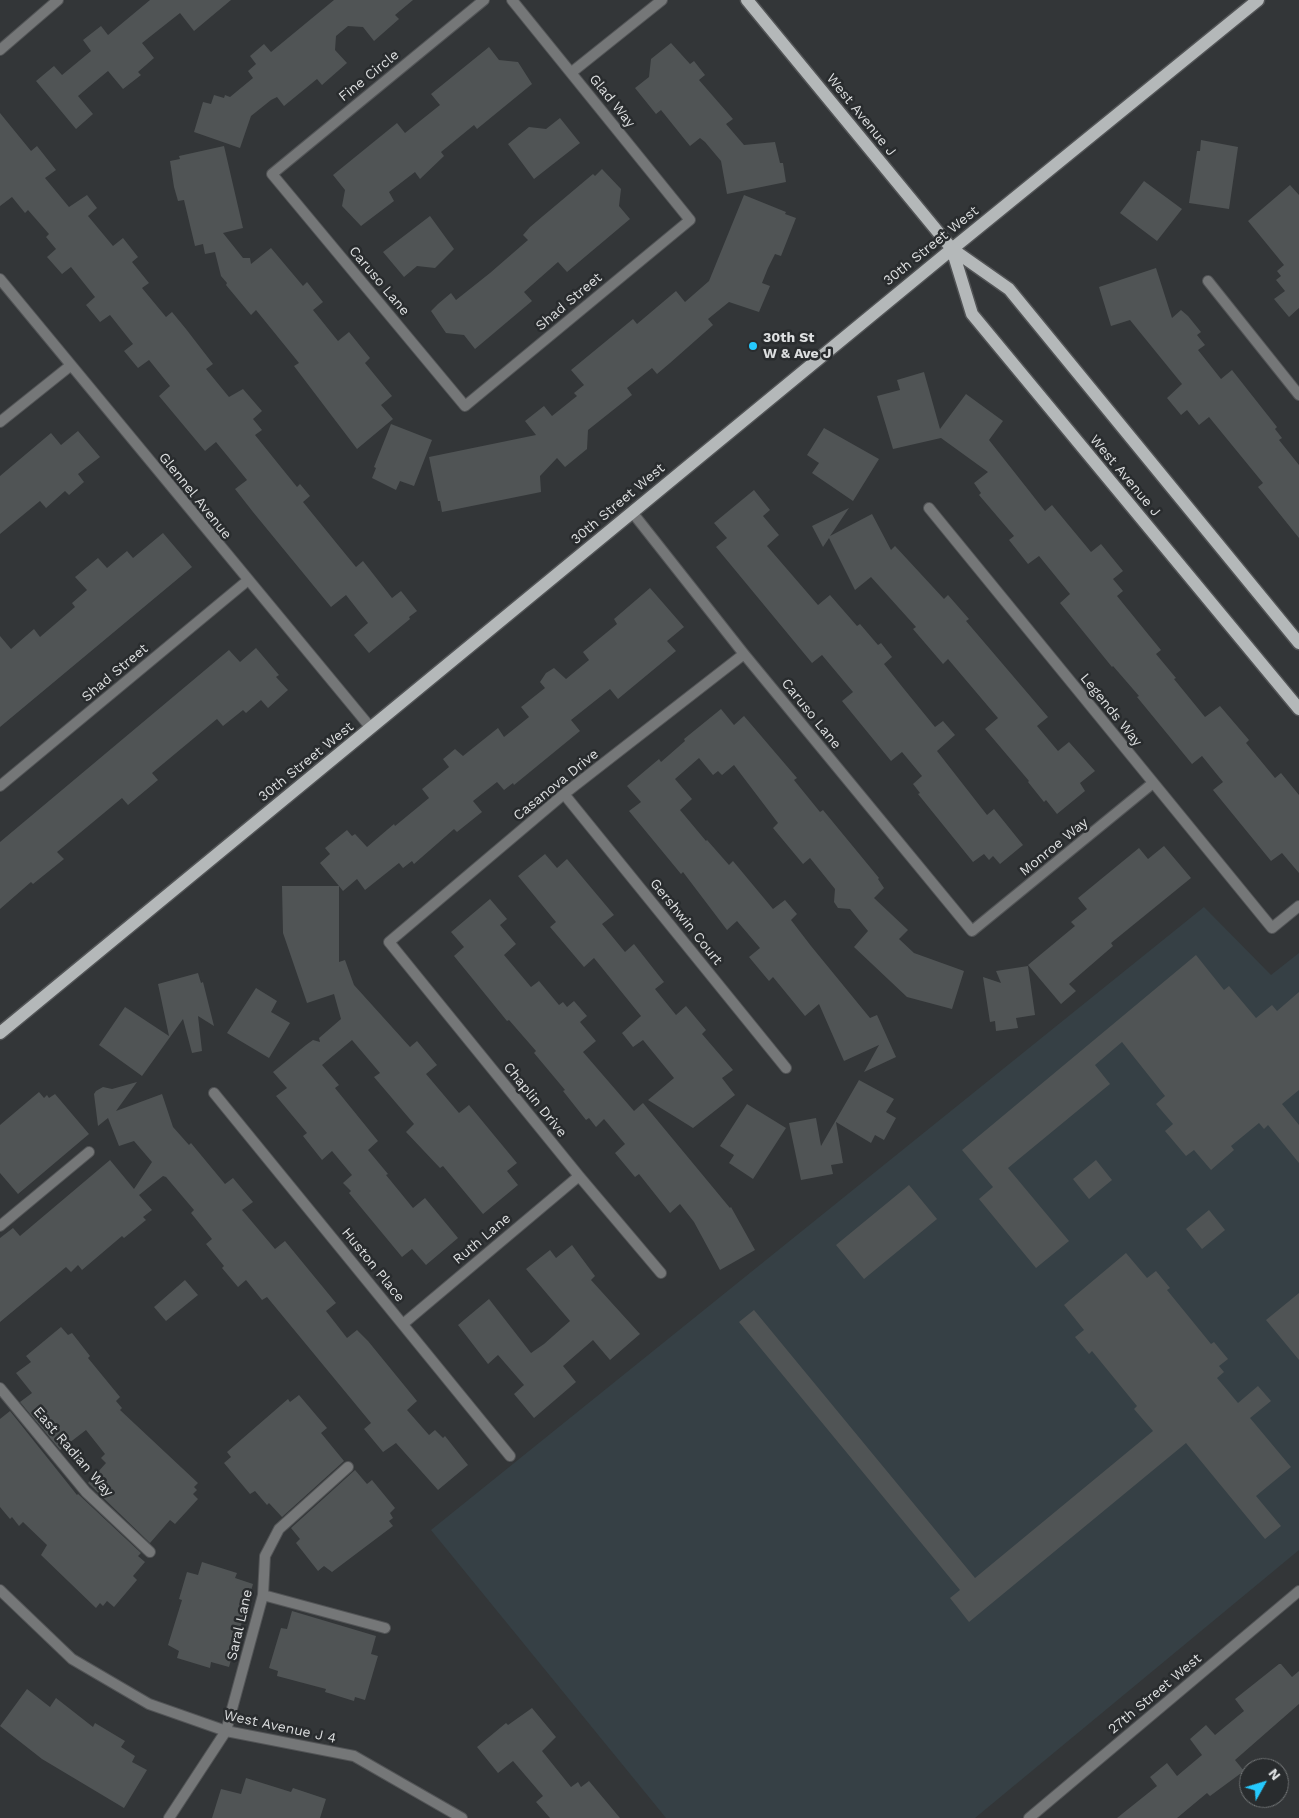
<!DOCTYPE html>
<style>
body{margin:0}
#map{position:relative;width:1299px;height:1818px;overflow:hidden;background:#333638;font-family:"Work Sans",sans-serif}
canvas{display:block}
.north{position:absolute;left:1239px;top:1758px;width:50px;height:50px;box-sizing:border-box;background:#292c2e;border:1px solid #717475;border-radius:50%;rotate:51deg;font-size:14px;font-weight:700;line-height:20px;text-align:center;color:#dddfe0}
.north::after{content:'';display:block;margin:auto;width:18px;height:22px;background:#25c9fe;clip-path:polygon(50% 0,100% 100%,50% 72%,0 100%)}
</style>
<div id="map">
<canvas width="1299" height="1818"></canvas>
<div class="north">N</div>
</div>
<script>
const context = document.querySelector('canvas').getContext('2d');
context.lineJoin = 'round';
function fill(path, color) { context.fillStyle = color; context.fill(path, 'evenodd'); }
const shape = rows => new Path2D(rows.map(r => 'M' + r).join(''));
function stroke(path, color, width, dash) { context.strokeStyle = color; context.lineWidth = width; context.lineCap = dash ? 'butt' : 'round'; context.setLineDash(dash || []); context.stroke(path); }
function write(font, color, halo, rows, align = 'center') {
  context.font = font + ' "Work Sans",sans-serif'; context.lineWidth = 5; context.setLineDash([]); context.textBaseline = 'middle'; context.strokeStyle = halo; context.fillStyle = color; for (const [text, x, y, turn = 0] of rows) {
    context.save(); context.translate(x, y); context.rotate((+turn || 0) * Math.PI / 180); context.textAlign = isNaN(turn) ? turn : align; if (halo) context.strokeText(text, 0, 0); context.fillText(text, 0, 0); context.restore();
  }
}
fill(shape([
 [1204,907,1271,975,1299,953,1299,1550,975,1818,666,1818,431,1530]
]), '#364045');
fill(shape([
 [150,0,231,0,194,31,180,13,142,43,154,58,138,72,141,75,123,89,108,71,78,96,93,114,76,129,36,81,54,66,62,75,91,51,83,40,101,26,108,35],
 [334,0,413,0,395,15,399,19,374,41,363,27,348,26,336,36,335,50,347,63,322,85,317,79,284,106,277,97,271,100,251,116,240,148,194,132,203,102,211,104,214,95,224,98,225,95,230,97,253,78,248,71,256,64,250,56,264,44,271,52],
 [671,43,690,64,694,61,705,75,699,80,733,119,726,124,744,145,775,142,780,163,783,163,786,182,727,194,721,161,705,142,700,138,690,146,661,110,656,114,635,88,649,77,651,59],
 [489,47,499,60,518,62,532,84,477,129,474,125,441,152,444,156,420,179,415,172,389,192,394,201,361,226,342,206,345,190,333,175,397,123,405,133,440,105,431,94],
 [0,113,31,151,37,146,56,170,45,178,69,207,87,195,97,208,88,216,113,246,123,238,138,257,132,262,149,283,142,288,166,317,172,312,186,329,213,364,206,369,229,397,243,389,262,411,253,419,262,430,255,435,297,487,300,484,310,496,303,502,338,545,356,567,363,561,392,598,401,591,417,611,409,617,410,619,369,653,354,635,368,623,346,595,331,607,253,512,235,489,247,480,216,442,205,451,159,396,170,386,149,360,138,368,124,351,133,344,110,315,100,322,86,305,95,297,71,267,62,274,47,257,56,249,46,237,49,234,28,210,25,213,12,197,0,206],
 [560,118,580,143,534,179,508,144,529,127,546,129],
 [1201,140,1238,147,1229,209,1189,203,1197,151,1200,151],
 [224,146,243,228,223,233,243,258,250,258,251,264,271,248,303,286,307,282,323,302,313,310,338,341,349,332,370,358,365,363,392,396,381,405,393,419,357,449,294,366,299,363,256,310,251,315,226,285,227,283,221,276,215,252,205,254,203,244,195,246,184,200,178,201,174,187,170,161,180,159,179,156],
 [602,169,621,189,619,206,630,219,567,272,558,262,524,292,532,301,475,349,464,335,446,333,431,311,438,304,451,293,456,300,490,273,528,240,523,235,530,227,593,174,595,176],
 [1144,181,1182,209,1157,241,1120,213],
 [1290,185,1299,195,1299,308,1289,317,1274,299,1285,291,1276,280,1281,276,1277,271,1284,265,1248,221],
 [744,195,786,212,785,214,796,218,781,256,775,254,768,268,762,283,770,286,759,312,729,302,708,319,713,325,670,363,657,374,652,368,627,388,632,395,588,430,587,449,565,467,557,458,540,476,541,492,442,512,440,501,438,501,429,457,536,435,525,421,544,406,552,416,577,396,574,393,584,385,571,370,633,319,637,324,676,291,685,302,709,281],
 [430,216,454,249,435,268,417,266,404,277,383,252],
 [1156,268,1172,318,1181,310,1188,316,1201,332,1197,335,1205,345,1198,350,1221,379,1232,370,1277,427,1275,429,1282,438,1279,440,1299,465,1299,538,1258,487,1263,483,1209,417,1199,425,1187,410,1181,415,1167,398,1182,384,1130,320,1111,326,1099,287],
 [924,372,940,429,966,394,1003,421,989,440,1045,511,1052,505,1091,552,1101,544,1123,571,1113,579,1123,591,1117,596,1161,650,1156,654,1176,678,1174,679,1205,717,1220,706,1249,740,1246,743,1275,778,1281,773,1299,795,1299,873,1282,853,1271,861,1213,790,1223,782,1202,756,1192,764,1137,697,1139,696,1113,666,1112,667,1060,603,1070,594,1039,556,1028,564,1009,540,1014,536,979,495,981,493,974,483,988,472,941,438,893,449,877,396,900,390,897,380],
 [391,424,432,440,414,486,400,481,396,490,372,478,376,468,374,467],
 [824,428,879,459,853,501,812,473,819,463,807,455],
 [78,431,100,457,78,474,84,482,69,495,65,491,46,508,40,501,0,534,0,476,51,433,61,445],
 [754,490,770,510,763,516,779,535,767,546,818,605,830,595,857,626,860,624,878,645,881,643,892,657,884,664,904,689,935,727,943,721,955,735,937,751,987,815,994,809,1023,845,1000,864,993,856,989,860,984,854,973,862,918,794,920,793,913,784,922,776,902,752,891,761,842,701,853,692,822,655,812,663,716,547,727,538,714,523],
 [849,508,830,536,872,514,891,550,895,546,944,599,948,595,969,619,966,621,1048,717,1037,726,1058,751,1069,742,1095,771,1080,783,1085,791,1057,814,1046,800,1044,802,1028,782,1029,781,985,729,998,718,948,659,943,664,913,629,916,627,871,577,855,590,829,538,823,547,812,526],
 [163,533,192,567,0,727,0,636,11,649,34,629,40,637,75,607,72,603,87,590,75,577,98,558,107,568,127,551,133,558],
 [650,588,684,627,667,641,676,651,618,699,610,689,571,720,580,731,514,785,513,783,504,790,497,782,473,801,482,812,457,832,454,829,414,864,412,861,403,868,399,863,365,890,357,879,343,891,339,886,339,962,345,960,354,985,410,1047,417,1041,437,1065,426,1074,459,1113,469,1105,517,1163,507,1171,518,1185,483,1214,443,1166,440,1168,406,1132,414,1124,374,1077,380,1073,352,1040,322,1065,339,1085,335,1088,378,1141,368,1150,388,1174,386,1175,413,1208,425,1198,458,1238,426,1265,412,1249,402,1257,349,1193,351,1191,343,1183,352,1175,332,1151,322,1160,303,1136,307,1133,276,1096,287,1088,273,1072,306,1045,313,1040,320,1042,319,1038,341,1019,334,994,307,1003,283,933,282,886,339,886,320,863,330,854,325,848,347,830,352,836,355,834,367,847,394,824,395,826,429,798,422,789,449,767,443,759,455,749,463,756,498,728,504,737,529,717,521,707,545,688,540,682,546,673,554,668,566,679,589,660,583,652,617,624,614,619],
 [256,648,279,675,276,677,288,690,268,708,261,700,246,713,243,710,223,726,217,719,152,773,158,780,128,805,122,798,57,852,64,859,33,884,31,882,0,909,0,842,229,650,240,662],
 [721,709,734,725,744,716,797,778,794,780,820,812,823,810,879,878,878,879,884,888,874,898,908,930,899,939,914,953,964,971,952,1009,907,997,854,947,868,931,850,909,838,908,834,902,835,889,810,858,803,864,773,828,778,823,734,765,722,775,718,771,713,775,699,758,675,779,692,799,680,810,706,841,707,840,729,865,733,861,773,909,785,900,797,914,791,920,811,946,870,1018,877,1015,896,1057,864,1072,879,1045,844,1061,819,1004,805,1016,773,977,769,981,749,957,760,948,737,921,727,930,683,872,681,874,629,811,641,802,627,786,659,759,661,762,685,741,684,739],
 [1164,846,1191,878,1111,943,1113,946,1069,984,1076,991,1061,1004,1028,965,1075,926,1071,922,1087,909,1078,898,1139,848,1148,859],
 [545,854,557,868,567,859,614,915,602,924,625,952,634,944,664,982,655,989,676,1015,686,1006,706,1030,702,1034,733,1070,722,1078,735,1095,693,1128,648,1100,674,1078,643,1040,633,1047,622,1033,641,1016,594,958,584,967,550,927,556,922,518,876],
 [490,899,507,919,500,925,516,944,504,955,531,987,539,981,559,1005,563,1002,567,1007,574,1001,587,1016,580,1022,596,1041,583,1052,634,1111,643,1103,730,1208,731,1207,755,1250,720,1270,694,1222,680,1204,670,1213,639,1174,635,1177,615,1153,625,1144,604,1119,596,1127,589,1118,586,1120,563,1091,565,1090,534,1053,536,1051,509,1020,507,1021,454,956,464,947,451,932],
 [1196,955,1224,990,1229,986,1256,1018,1272,1005,1277,1011,1299,992,1299,1090,1282,1104,1299,1125,1299,1163,1268,1125,1264,1129,1259,1123,1231,1146,1234,1150,1211,1170,1194,1150,1186,1156,1165,1131,1173,1124,1156,1104,1165,1096,1122,1042,1095,1065,1110,1084,1008,1168,1069,1241,1036,1268,979,1199,993,1187,962,1150],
 [1028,966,1035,1015,1016,1018,1018,1028,996,1031,995,1021,990,1022,983,977,1001,983,996,971],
 [198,973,201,983,203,982,214,1026,198,1016,202,1051,192,1053,183,1019,142,1076,99,1045,125,1007,169,1036,158,984],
 [256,988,277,1001,271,1012,290,1023,269,1058,227,1033],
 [859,1080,894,1099,886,1112,896,1118,884,1140,875,1135,871,1143,836,1122,843,1163,831,1165,833,1174,801,1180,789,1123,816,1118,821,1146],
 [137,1082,116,1111,162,1094,173,1127,189,1145,191,1143,225,1184,233,1178,253,1202,242,1210,275,1249,285,1241,336,1303,326,1311,347,1338,357,1330,368,1341,417,1401,407,1410,429,1435,435,1430,443,1438,445,1436,468,1465,438,1490,396,1443,383,1452,364,1429,371,1423,267,1297,262,1300,246,1280,238,1287,222,1268,224,1266,206,1244,212,1239,191,1213,194,1210,166,1177,163,1176,139,1195,152,1210,143,1217,146,1220,124,1238,122,1236,82,1270,78,1265,71,1272,66,1267,0,1322,0,1238,13,1228,20,1236,110,1160,134,1189,152,1162,134,1141,119,1146,108,1118,98,1126,94,1094,96,1091,103,1087,112,1089],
 [39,1092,44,1098,47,1095,49,1098,55,1094,89,1134,18,1194,0,1173,0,1125],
 [747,1104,786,1128,753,1179,729,1163,734,1155,720,1146],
 [1096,1160,1112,1180,1089,1199,1073,1179],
 [909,1185,937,1219,864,1279,836,1245],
 [1209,1210,1225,1230,1202,1249,1186,1229],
 [572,1245,595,1276,591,1280,640,1334,610,1360,593,1340,563,1366,576,1382,534,1418,514,1394,524,1385,498,1355,488,1364,458,1325,489,1299,531,1353,544,1344,570,1321,526,1269,550,1250,556,1258],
 [1126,1253,1147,1278,1156,1271,1170,1288,1167,1290,1211,1344,1214,1342,1228,1359,1219,1366,1224,1372,1217,1378,1238,1403,1258,1386,1271,1401,1250,1418,1291,1467,1256,1496,1281,1526,1265,1539,1186,1443,969,1622,950,1598,960,1590,739,1322,754,1310,975,1578,1153,1431,1134,1409,1137,1406,1092,1351,1089,1354,1075,1337,1084,1330,1064,1305],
 [185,1280,198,1295,166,1321,154,1307],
 [1299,1293,1299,1360,1266,1320],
 [61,1327,68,1335,72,1333,90,1356,88,1358,120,1397,116,1401,122,1408,120,1410,198,1483,194,1487,197,1490,193,1494,198,1499,175,1524,170,1520,150,1543,88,1483,106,1463,101,1458,105,1454,86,1430,60,1450,20,1402,32,1393,16,1373,31,1362,26,1356],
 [299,1395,327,1428,321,1433,344,1461,282,1517,269,1503,267,1505,255,1491,250,1494,224,1463,231,1457,227,1452,288,1399,290,1402],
 [10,1411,77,1495,78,1494,141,1553,138,1556,145,1562,133,1576,137,1580,114,1607,107,1601,103,1606,100,1603,96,1608,41,1555,47,1545,23,1522,19,1526,12,1517,10,1519,0,1507,0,1419],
 [355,1470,367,1484,372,1480,395,1508,390,1513,393,1518,389,1521,393,1526,332,1572,324,1566,318,1571,296,1543,300,1539,291,1528],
 [202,1562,237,1573,235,1578,253,1584,229,1667,211,1662,210,1668,177,1658,179,1651,168,1645,182,1600,179,1599,187,1572,198,1575],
 [292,1611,376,1636,371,1654,378,1656,365,1700,355,1697,354,1701,325,1692,326,1689,277,1676,278,1671,269,1668,281,1628,287,1629],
 [1279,1664,1281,1664,1292,1677,1299,1671,1299,1704,1235,1760,1244,1771,1210,1796,1207,1793,1177,1818,1117,1818,1157,1786,1150,1777,1167,1763,1177,1776,1202,1755,1190,1739,1206,1725,1215,1735,1244,1711,1235,1699],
 [27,1689,50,1707,56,1698,93,1727,95,1723,125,1741,121,1747,135,1756,132,1762,147,1770,124,1808,42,1759,0,1726],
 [532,1708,556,1737,542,1751,571,1787,578,1782,581,1787,589,1781,620,1818,550,1818,536,1802,543,1796,513,1761,498,1773,477,1747,506,1723,508,1725],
 [246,1778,291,1792,293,1788,326,1799,320,1818,212,1818,221,1789,241,1794]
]), '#505455');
const street = shape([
 [484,0,272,174,465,406,690,220,512,0],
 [0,50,58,0],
 [572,72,662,0],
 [0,279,371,728],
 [1208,281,1299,395],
 [0,422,70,366],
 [929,508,1272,928,1299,906],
 [632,512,744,654,972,931,1153,783],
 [0,786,247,581],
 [564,794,786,1068],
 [214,1093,510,1456],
 [0,1226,89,1152],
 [661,1273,579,1176,389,942,564,794,744,654],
 [403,1324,579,1176],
 [0,1388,86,1492,150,1552],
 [0,1590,72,1659,149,1704,226,1731,354,1756,462,1818],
 [263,1595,385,1628],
 [169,1818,226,1731,263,1595,265,1556,279,1529,348,1467],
 [1029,1818,1299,1591]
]);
const primary = shape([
 [747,0,952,249,1009,289,1299,643],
 [952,249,972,314,1299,709],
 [0,1033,952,249,1258,0]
]);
stroke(street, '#525456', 12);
stroke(primary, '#525456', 15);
stroke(street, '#757778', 10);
stroke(primary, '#b4b8b9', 12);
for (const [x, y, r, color] of [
 [753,346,5,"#25c9fe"]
]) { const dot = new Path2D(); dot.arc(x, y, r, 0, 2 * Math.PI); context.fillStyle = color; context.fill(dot); stroke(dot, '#292c2e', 2); }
write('14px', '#dddfe0', '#292c2e', [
 ["Fine Circle",369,76,-39],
 ["Glad Way",612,101,51],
 ["West Avenue J",861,115,51],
 ["30th Street West",931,246,-39],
 ["Caruso Lane",379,281,50],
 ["Shad Street",569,302,-40],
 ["West Avenue J",1125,476,50],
 ["Glennel Avenue",195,496,51],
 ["30th Street West",618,504,-40],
 ["Shad Street",115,673,-40],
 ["Legends Way",1111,710,51],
 ["Caruso Lane",811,714,51],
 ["30th Street West",306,762,-39],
 ["Casanova Drive",556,785,-39],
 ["Monroe Way",1054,847,-39],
 ["Gershwin Court",686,922,51],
 ["Chaplin Drive",535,1100,51],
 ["Ruth Lane",482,1239,-40],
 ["Huston Place",373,1265,51],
 ["East Radian Way",73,1452,49],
 ["Saral Lane",240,1625,-77],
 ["27th Street West",1155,1694,-40],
 ["West Avenue J 4",280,1727,12]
]);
write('bold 14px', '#dddfe0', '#292c2e', [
 ["30th St",763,338],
 ["W & Ave J",763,354]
], 'left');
</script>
